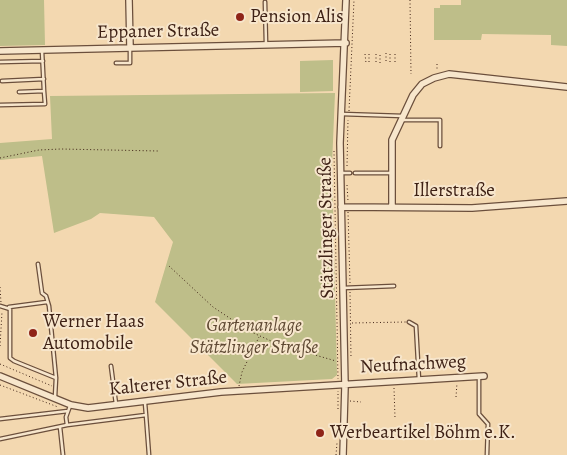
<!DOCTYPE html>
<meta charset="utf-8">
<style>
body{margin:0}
canvas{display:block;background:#f3d8b0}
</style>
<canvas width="567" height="455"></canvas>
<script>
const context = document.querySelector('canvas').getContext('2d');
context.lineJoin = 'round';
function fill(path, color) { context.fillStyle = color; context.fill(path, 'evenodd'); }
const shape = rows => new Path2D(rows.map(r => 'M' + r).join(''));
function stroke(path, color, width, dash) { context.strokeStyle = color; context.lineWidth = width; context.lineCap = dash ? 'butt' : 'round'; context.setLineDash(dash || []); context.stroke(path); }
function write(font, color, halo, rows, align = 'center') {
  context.font = font + ' Alegreya,serif'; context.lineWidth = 4; context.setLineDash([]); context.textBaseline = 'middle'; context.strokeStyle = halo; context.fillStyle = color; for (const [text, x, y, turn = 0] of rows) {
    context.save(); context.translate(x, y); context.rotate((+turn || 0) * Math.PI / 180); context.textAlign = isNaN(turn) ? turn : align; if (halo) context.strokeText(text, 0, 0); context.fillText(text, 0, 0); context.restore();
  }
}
fill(shape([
 [0,0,44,0,45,45,0,46],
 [461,0,567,0,567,46,551,45,551,35,482,34,481,40,434,40,434,8,440,8,440,5,461,5],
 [333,60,333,91,300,92,300,61],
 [335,93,332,165,337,375,332,379,237,384,155,302,173,242,154,217,100,213,91,219,54,233,42,156,0,160,0,143,52,139,50,96]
]), '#bebe89');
const lane = shape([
 [265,2,266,44],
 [0,62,43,61],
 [116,63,130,63,130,49],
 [2,81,44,79],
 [19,92,44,91,42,51],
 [0,105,45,104,44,91],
 [342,114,403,116],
 [403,120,440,120,440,146],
 [341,173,350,173],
 [355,173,390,173],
 [38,264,42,293,46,296,49,306,56,378,55,397],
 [343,288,394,286],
 [0,306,10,309,10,358,14,361,56,378],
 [9,307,47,302],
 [409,322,416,326,419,380],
 [111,366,116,404],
 [479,378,479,414,488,424,487,455],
 [70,406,66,417,67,425,146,415,145,403],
 [146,415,149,455],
 [0,419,68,411],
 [60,427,63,455],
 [0,439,67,425]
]);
const street = shape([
 [129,0,130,47],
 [0,51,346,43],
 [392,205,392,140,413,95,422,84,434,78,449,74,567,87],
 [341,207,472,208,567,201],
 [0,376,71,405,88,408,221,392,484,376],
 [343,455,345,386,340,143,346,0]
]);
stroke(lane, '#6b4f3c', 5);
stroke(street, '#6b4f3c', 8);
stroke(shape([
 [410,0,411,74],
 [386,53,386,63],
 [365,54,366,63],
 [369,54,369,63],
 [376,54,376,63],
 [390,62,390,53],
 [395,62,395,54],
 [380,63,380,54],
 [437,64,437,71],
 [349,111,354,0],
 [334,151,338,379],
 [0,158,39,150,61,149,158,151],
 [347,166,348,120],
 [347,185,348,201],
 [348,212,350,283],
 [169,266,213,307,249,331,280,345,336,361],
 [0,287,1,303],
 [350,292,351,358],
 [352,323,406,322],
 [0,346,2,312],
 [0,364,52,386],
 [0,385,58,407],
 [239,386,242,372,259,337],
 [394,388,395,418],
 [456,397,457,383],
 [350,401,361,402],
 [338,409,338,391],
 [336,455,337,443]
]), '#3e2115', 1, [1, 2.5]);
stroke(lane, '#f7e6cc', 2.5);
stroke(street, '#f7e6cc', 5.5);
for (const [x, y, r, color] of [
 [240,17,5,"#8f2418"],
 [33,333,5,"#8f2418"],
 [320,433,5,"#8f2418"]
]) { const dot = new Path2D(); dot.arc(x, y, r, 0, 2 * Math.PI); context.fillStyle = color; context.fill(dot); stroke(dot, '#f7e6cc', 2); }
write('19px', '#3e2115', '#f7e6cc', [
 ["Pension Alis",250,17],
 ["Werner Haas",43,322],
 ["Automobile",43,344],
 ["Werbeartikel Böhm e.K.",330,433]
], 'left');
write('19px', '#3e2115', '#f7e6cc', [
 ["Eppaner Straße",158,32,-1],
 ["Illerstraße",454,191],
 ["Stätzlinger Straße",327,228,-91],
 ["Neufnachweg",413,365,-3],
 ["Kalterer Straße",168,384,-6]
]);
write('italic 19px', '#5e4832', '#f7e6cc', [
 ["Gartenanlage",254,326],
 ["Stätzlinger Straße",254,348]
]);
</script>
